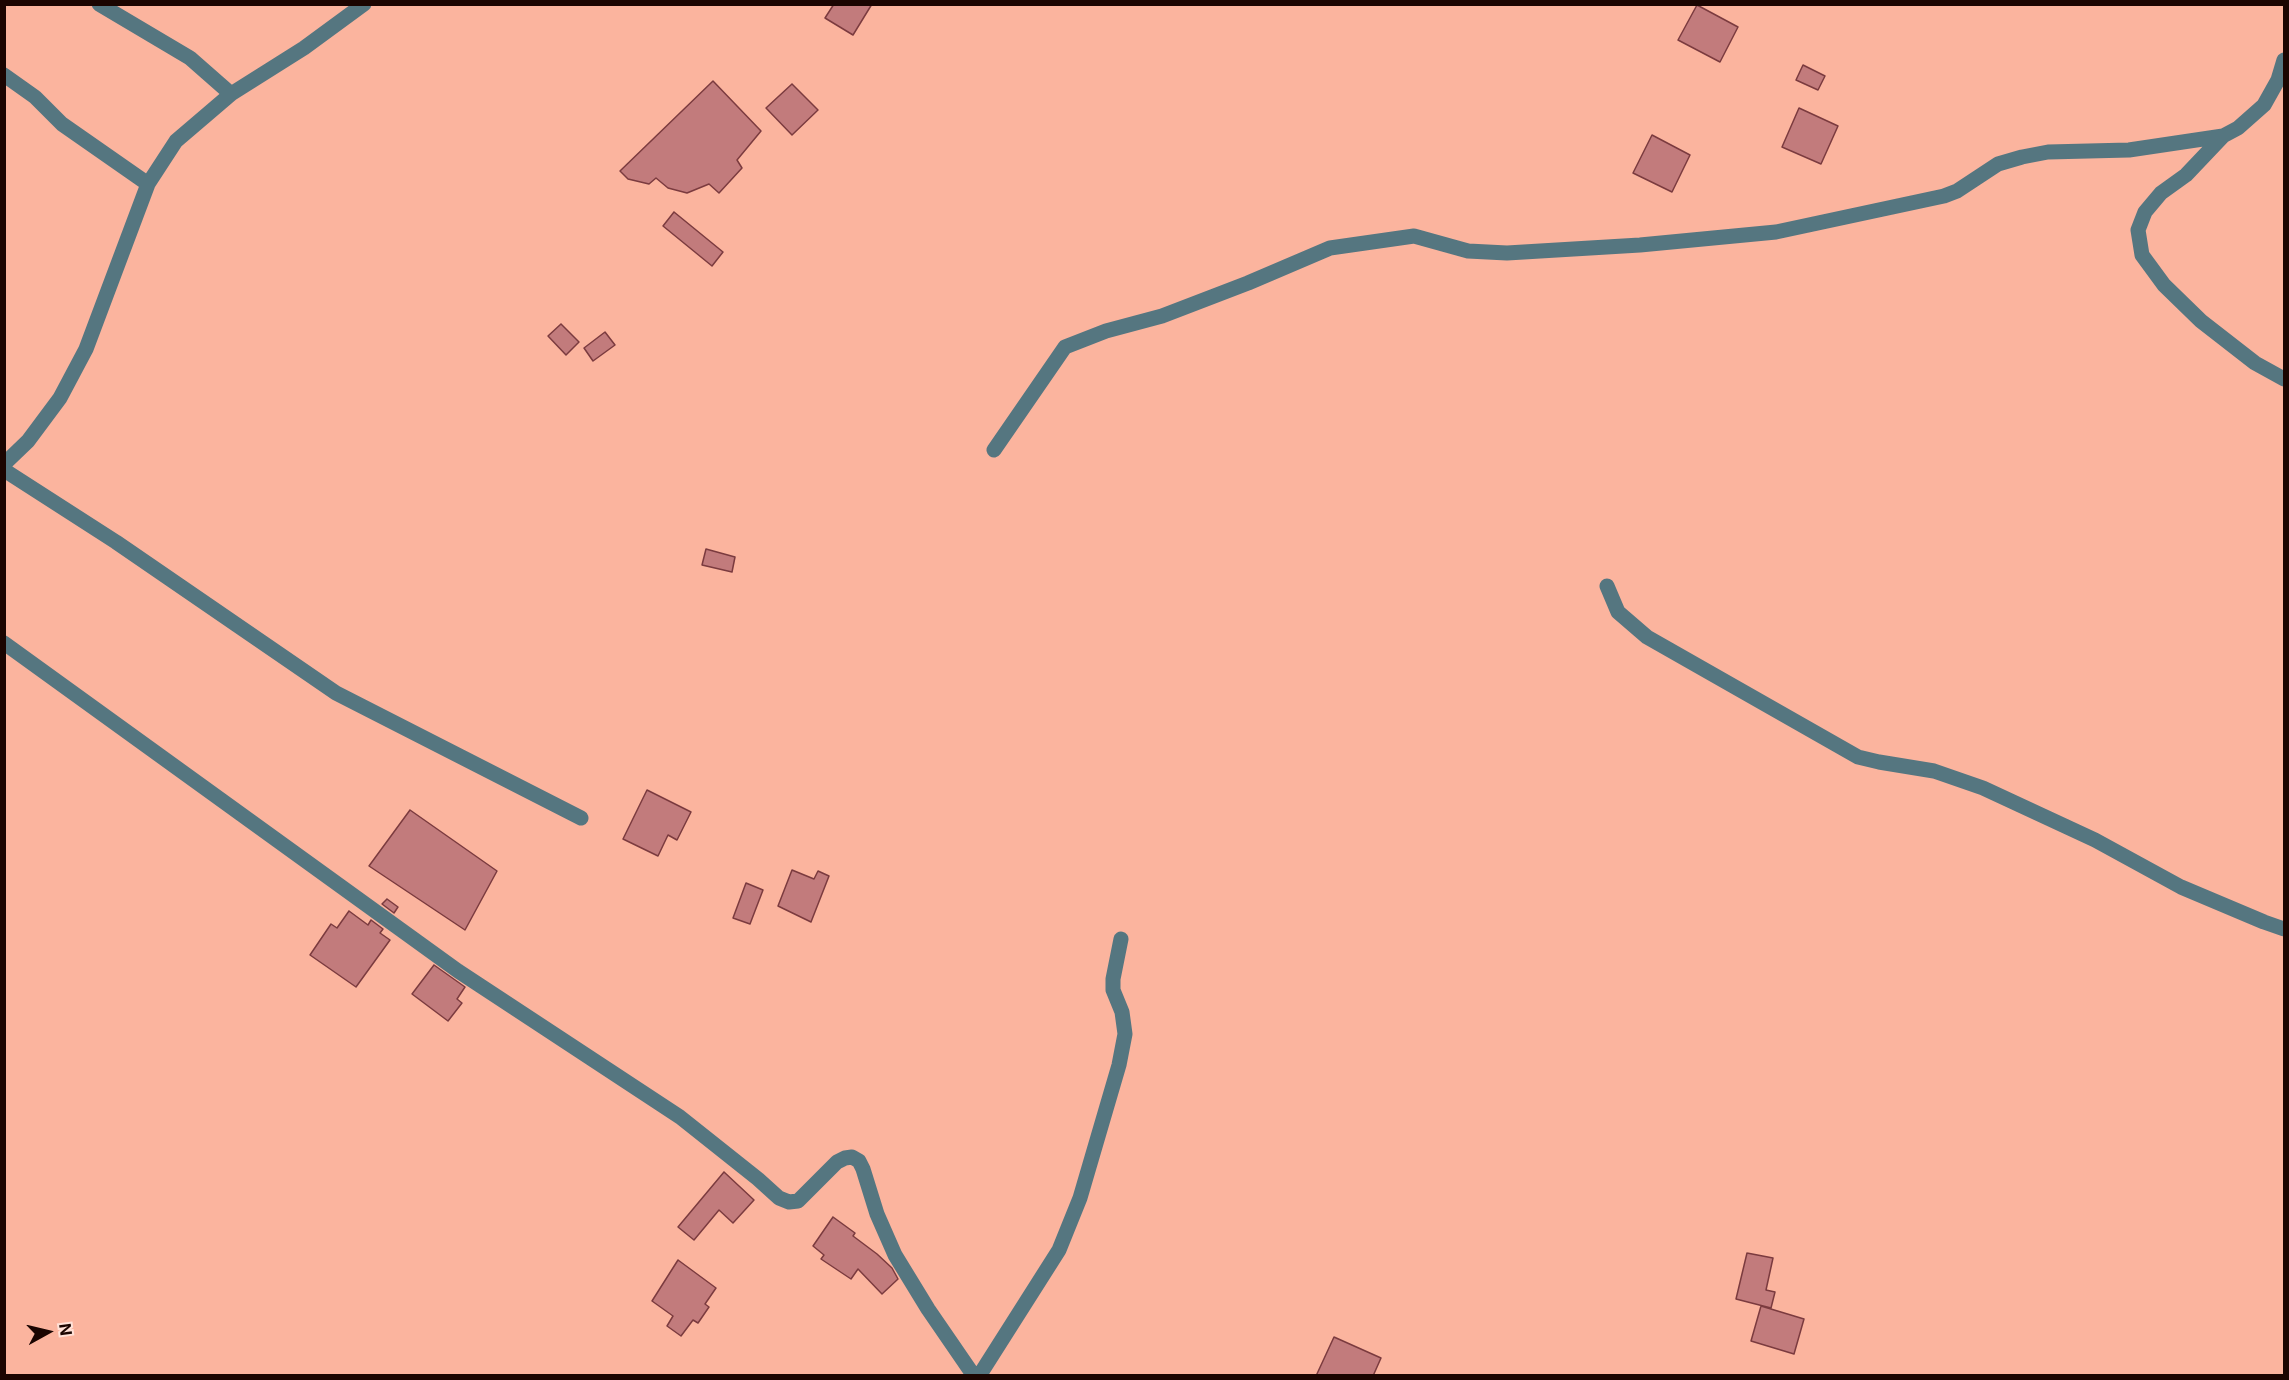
<!DOCTYPE html>
<style>
body{margin:0}
#map{position:relative;width:2289px;height:1380px;overflow:hidden;background:#fbb49e;font-family:Inter,sans-serif}
canvas{display:block}
.frame{position:absolute;inset:0;border:6px solid #1b0501;pointer-events:none}
.north{position:absolute;left:18px;top:1302px;width:60px;height:60px;-webkit-text-stroke:4px #ffe1d7;paint-order:stroke;rotate:82deg;font-size:16px;font-weight:700;line-height:24px;text-align:center;color:#1b0501}
.north::after{content:'';display:block;margin:auto;width:21px;height:27px;background:#1b0501;clip-path:polygon(50% 0,100% 100%,50% 72%,0 100%)}
</style>
<div id="map">
<canvas width="2289" height="1380"></canvas>
<div class="frame"></div>
<div class="north">N</div>
</div>
<script>
const context = document.querySelector('canvas').getContext('2d');
context.lineJoin = 'round';
function fill(path, color) { context.fillStyle = color; context.fill(path, 'evenodd'); }
const shape = rows => new Path2D(rows.map(r => 'M' + r).join(''));
function stroke(path, color, width, dash) { context.strokeStyle = color; context.lineWidth = width; context.lineCap = dash ? 'butt' : 'round'; context.setLineDash(dash || []); context.stroke(path); }
const building = shape([
 [834,4,872,4,853,35,825,18,834,4],
 [1697,5,1738,27,1720,62,1678,40,1697,5],
 [1803,65,1825,76,1818,90,1796,80,1803,65],
 [713,81,761,131,737,160,742,168,719,193,709,184,687,193,668,188,656,178,649,184,628,179,620,171,713,81],
 [792,84,818,110,792,135,766,108,792,84],
 [1799,108,1838,126,1821,164,1782,147,1799,108],
 [1652,135,1690,155,1672,192,1633,173,1652,135],
 [674,212,723,252,712,266,663,226,674,212],
 [561,324,579,342,566,355,548,336,561,324],
 [605,332,615,345,593,361,584,348,605,332],
 [706,549,735,557,732,572,702,565,706,549],
 [647,790,691,812,677,840,668,835,658,856,623,839,647,790],
 [410,810,497,871,465,930,369,866,410,810],
 [792,870,814,879,818,871,829,876,811,922,778,906,792,870],
 [746,883,763,890,750,924,733,918,746,883],
 [387,899,398,907,394,913,382,904,387,899],
 [349,911,368,925,371,920,383,929,380,933,390,940,356,987,310,955,331,924,337,928,349,911],
 [434,965,465,987,457,999,462,1003,448,1021,412,994,434,965],
 [724,1172,754,1200,733,1223,719,1210,694,1240,678,1227,724,1172],
 [833,1217,855,1233,853,1236,877,1254,892,1268,898,1279,882,1294,858,1269,851,1279,821,1259,824,1255,813,1246,833,1217],
 [1747,1253,1773,1258,1766,1290,1775,1292,1771,1308,1736,1299,1747,1253],
 [678,1260,716,1288,705,1304,709,1307,698,1323,693,1320,681,1336,667,1326,673,1316,652,1301,678,1260],
 [1761,1306,1804,1319,1794,1354,1751,1341,1761,1306],
 [1334,1337,1381,1358,1373,1376,1316,1376,1334,1337]
]);
fill(building, '#c27b7c');
stroke(building, '#7b3b3f', 1.5);
stroke(shape([
 [99,4,190,58,231,94],
 [4,75,35,97,62,124,148,184],
 [2223,136,2186,175,2161,193,2145,212,2138,230,2142,255,2164,285,2201,321,2255,363,2284,379],
 [994,450,1065,347,1106,331,1162,316,1248,283,1330,248,1414,236,1468,251,1507,253,1640,245,1776,232,1944,196,1957,191,1998,164,2022,157,2048,152,2129,150,2223,136,2238,128,2264,105,2278,80,2284,60],
 [4,464,28,441,60,398,86,349,148,184,176,141,231,94,304,48,364,4],
 [4,470,116,542,336,693,581,818],
 [1607,586,1618,612,1647,637,1858,757,1879,762,1934,771,1983,788,2095,840,2181,887,2264,922,2284,929],
 [4,643,458,971,680,1117,758,1179,779,1198,789,1202,798,1201,837,1162,845,1158,852,1157,859,1161,863,1169,877,1214,895,1255,928,1309,974,1376],
 [979,1376,1059,1250,1080,1198,1119,1065,1125,1034,1122,1012,1113,990,1113,979,1121,939]
]), '#557680', 15);
</script>
